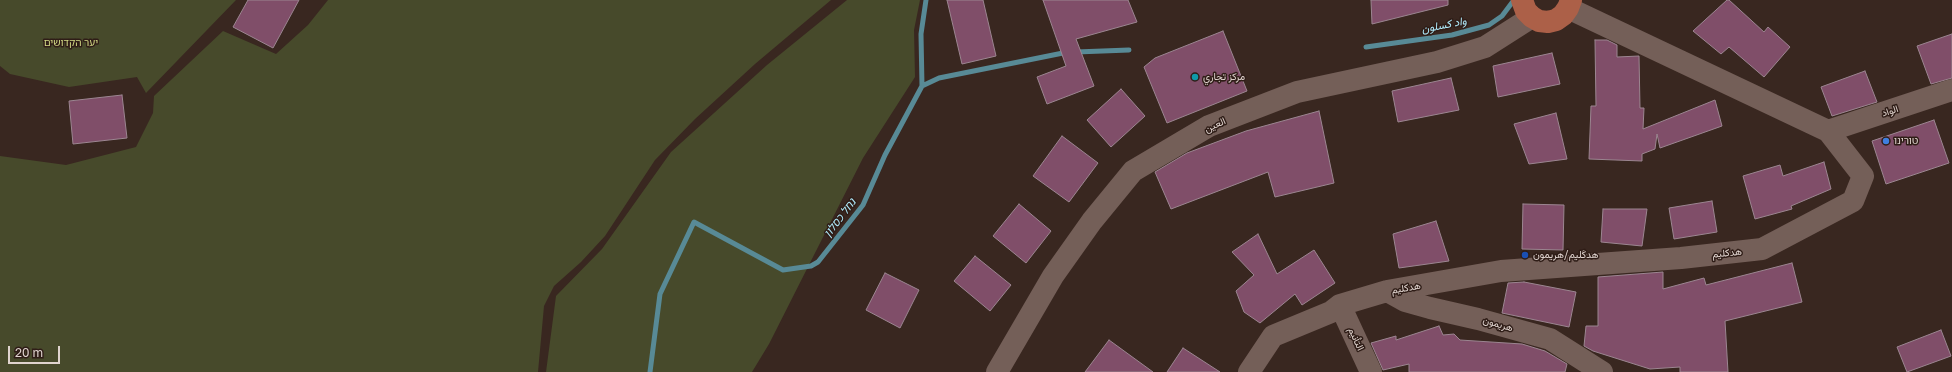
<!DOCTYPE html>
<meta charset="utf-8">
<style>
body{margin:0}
#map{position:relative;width:1952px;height:372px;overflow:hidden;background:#392720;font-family:"Golos Text",sans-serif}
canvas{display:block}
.scale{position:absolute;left:8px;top:346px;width:52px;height:18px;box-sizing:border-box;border:2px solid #e0d4cf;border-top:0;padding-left:5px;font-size:12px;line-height:14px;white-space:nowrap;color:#e0d4cf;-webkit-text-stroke:3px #2f1d17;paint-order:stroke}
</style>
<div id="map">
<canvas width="1952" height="372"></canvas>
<div class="scale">20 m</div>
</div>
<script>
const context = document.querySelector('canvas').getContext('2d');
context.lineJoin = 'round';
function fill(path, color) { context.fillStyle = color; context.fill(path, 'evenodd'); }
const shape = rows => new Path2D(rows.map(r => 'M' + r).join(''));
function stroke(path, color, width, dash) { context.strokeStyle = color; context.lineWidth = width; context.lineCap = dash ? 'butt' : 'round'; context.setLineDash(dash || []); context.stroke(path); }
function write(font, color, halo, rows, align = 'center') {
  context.font = font + ' "Golos Text",Vazirmatn,"Noto Sans Hebrew",sans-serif'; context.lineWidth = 3; context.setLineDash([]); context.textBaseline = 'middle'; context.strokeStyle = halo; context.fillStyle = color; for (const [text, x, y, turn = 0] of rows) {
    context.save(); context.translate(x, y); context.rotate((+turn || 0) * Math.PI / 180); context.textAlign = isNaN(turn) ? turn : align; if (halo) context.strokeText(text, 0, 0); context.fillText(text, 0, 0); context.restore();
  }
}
fill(shape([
 [0,0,236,0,146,93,137,77,69,87,10,74,0,66],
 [328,0,831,0,755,64,695,119,655,160,605,236,581,262,554,286,544,306,538,372,0,372,0,156,66,165,136,147,153,113,154,96,223,31,276,54,308,25],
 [847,0,920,0,914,30,915,77,863,158,769,344,752,372,546,372,556,296,602,249,671,152,767,65]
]), '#474a2b');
stroke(shape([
 [1366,47,1452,35,1489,25,1502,16,1514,0],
 [1076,52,1129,50],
 [922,86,921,34,926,0],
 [650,372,660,294,694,222,783,270,811,266,818,262,863,205,885,155,922,86,939,78,1068,52]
]), '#588a96', 5);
const building = shape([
 [248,0,299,0,273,48,233,27,248,0],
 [947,0,983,0,996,56,962,64,947,0],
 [1043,0,1128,0,1137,22,1076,39,1094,86,1047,104,1037,77,1066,66,1043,0],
 [1371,0,1448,0,1448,5,1372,24,1371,0],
 [1727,0,1729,0,1764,32,1768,27,1790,47,1764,77,1729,47,1721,54,1693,31,1727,0],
 [1223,31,1247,91,1167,123,1144,67,1155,58,1223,31],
 [1952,34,1952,78,1931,84,1917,46,1952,34],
 [1595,40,1607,40,1617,45,1617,57,1639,56,1640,108,1644,108,1643,129,1715,100,1722,126,1660,148,1657,134,1655,149,1642,154,1642,161,1589,159,1591,106,1596,106,1595,40],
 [1552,53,1560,84,1498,97,1493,66,1552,53],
 [1865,71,1877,102,1832,116,1821,87,1865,71],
 [1451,78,1459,110,1398,122,1392,91,1451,78],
 [1121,89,1145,116,1111,147,1087,120,1121,89],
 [122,95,127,138,73,144,69,101,122,95],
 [1319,111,1334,183,1275,197,1268,172,1171,209,1155,172,1187,153,1246,131,1319,111],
 [1556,113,1567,159,1529,164,1514,124,1556,113],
 [1934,120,1949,163,1886,184,1872,141,1934,120],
 [1062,136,1098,163,1069,202,1033,176,1062,136],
 [1824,162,1831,189,1791,206,1792,209,1755,219,1743,176,1780,165,1783,176,1824,162],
 [1712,201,1717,232,1674,239,1669,208,1712,201],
 [1019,204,1051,231,1026,263,993,236,1019,204],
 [1523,204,1564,205,1563,250,1522,249,1523,204],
 [1603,209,1647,209,1642,246,1601,242,1603,209],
 [1436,221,1449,261,1399,268,1393,234,1436,221],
 [1258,234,1277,274,1314,250,1335,283,1302,305,1295,294,1260,323,1244,312,1236,291,1254,275,1232,252,1258,234],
 [975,256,1011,285,990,311,954,281,975,256],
 [1792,263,1802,302,1725,321,1728,372,1680,372,1680,367,1650,369,1593,351,1584,346,1586,326,1598,326,1598,277,1663,272,1663,289,1704,278,1706,285,1792,263],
 [885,273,919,290,900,328,866,310,885,273],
 [1524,282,1576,292,1569,327,1502,313,1508,283,1524,282],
 [1439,326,1443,335,1454,334,1460,340,1522,344,1545,351,1567,364,1565,372,1409,372,1409,364,1383,370,1371,343,1396,336,1396,340,1439,326],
 [1941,330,1951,356,1907,372,1897,347,1941,330],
 [1109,340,1153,372,1085,372,1109,340],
 [1183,348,1220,372,1167,372,1183,348]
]);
fill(building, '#804e69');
stroke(building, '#9c8691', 1);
stroke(shape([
 [1828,131,1952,90],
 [1387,291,1405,301,1430,308,1478,319,1550,339,1602,372],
 [1340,305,1371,372],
 [997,372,1053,276,1092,221,1133,171,1209,126,1297,92,1437,62,1485,47,1532,17],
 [1249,372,1273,336,1331,312,1340,305,1387,291,1501,271,1681,258,1762,249,1853,201,1863,176,1828,131,1568,8]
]), '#745f58', 22);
stroke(shape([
 [1522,0,1526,11,1532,17,1539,21,1548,22,1556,20,1563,15,1568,8,1571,0]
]), '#ac6048', 22);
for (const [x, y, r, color] of [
 [1195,77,4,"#0f9aa8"],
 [1886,141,4,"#3f7fe0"],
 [1525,255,4,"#1a4fb4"]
]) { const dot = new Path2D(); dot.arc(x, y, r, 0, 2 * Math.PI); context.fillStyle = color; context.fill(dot); stroke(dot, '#2f1d17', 1.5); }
write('10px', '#d4db86', '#2f1d17', [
 ["יער הקדושים",71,43]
]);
write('10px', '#e0d4cf', '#2f1d17', [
 ["مركز تجاري",1203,77],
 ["טורינו",1894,141],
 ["هدكَليم/هريمون",1533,255]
], 'left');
write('10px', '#e0d4cf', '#2f1d17', [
 ["الواد",1890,111,-18],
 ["العين",1215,125,-24],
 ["هدكليم",1727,253,-6],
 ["هدكليم",1406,288,-10],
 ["هريمون",1498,324,16],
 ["التأنيم",1356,339,65]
]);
write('italic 11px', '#b1edfe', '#2f1d17', [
 ["واد كسلون",1444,25,-11],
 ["נחל כסלון",840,218,-53]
]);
</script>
